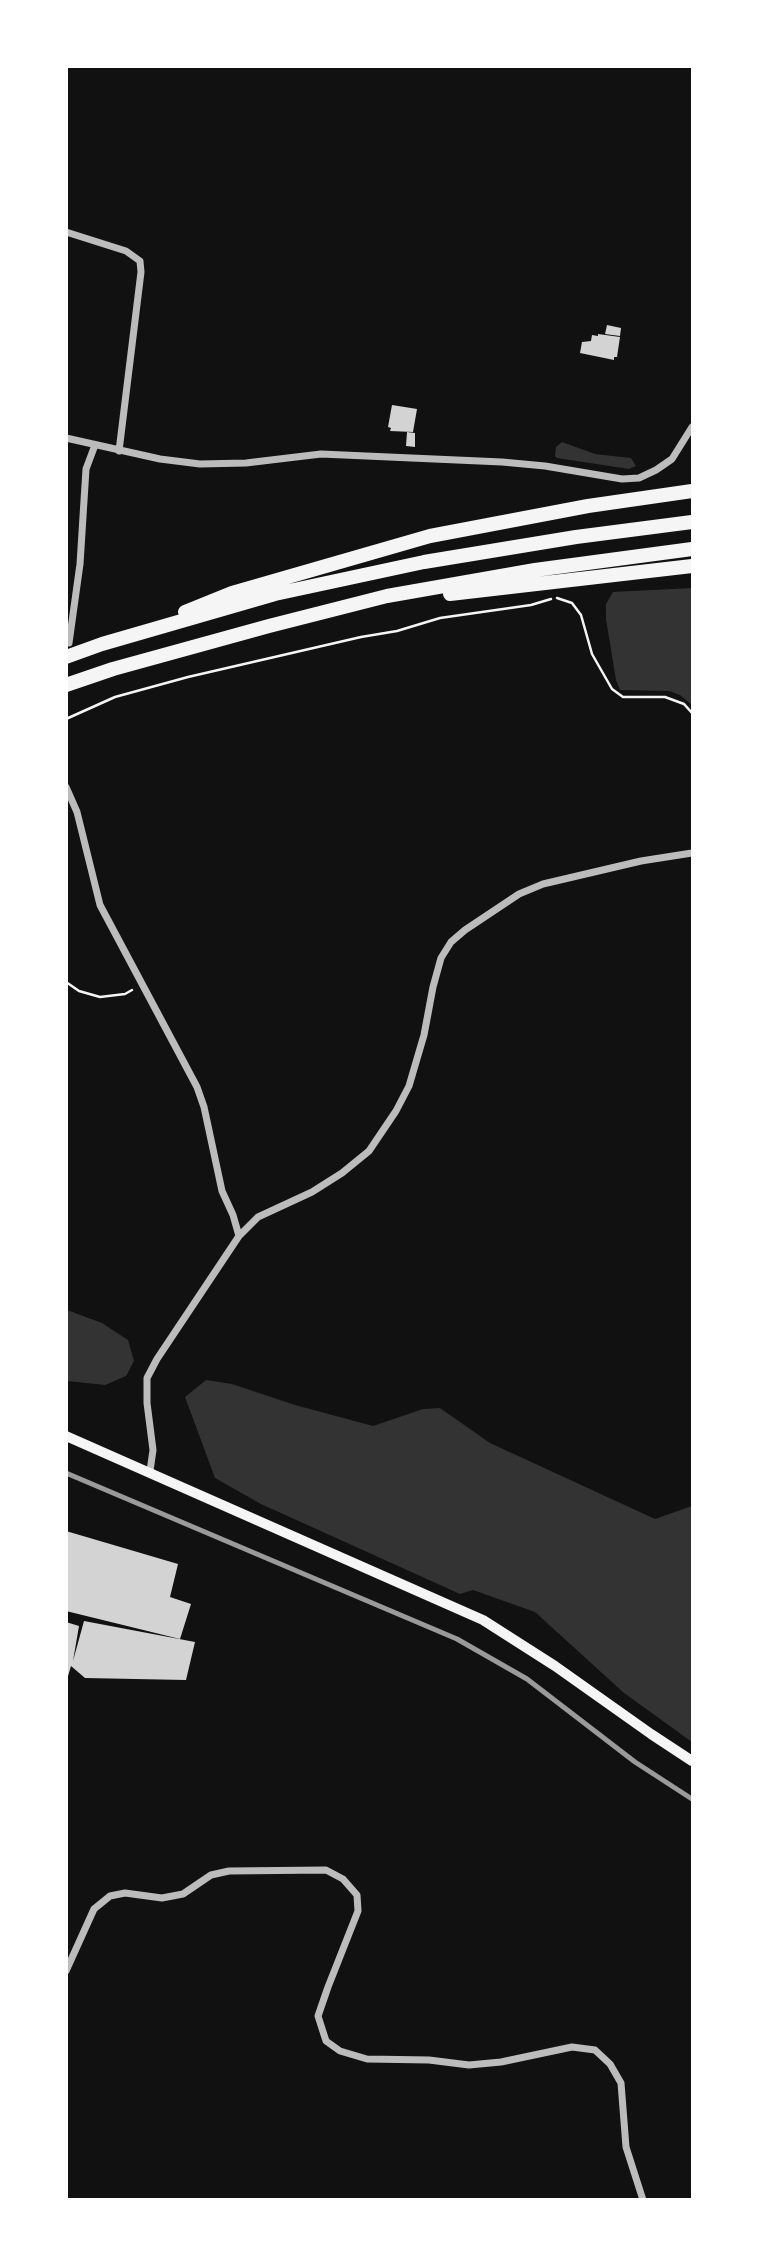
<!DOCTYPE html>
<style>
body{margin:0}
#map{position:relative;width:759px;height:2266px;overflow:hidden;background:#111;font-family:"Archivo Narrow",sans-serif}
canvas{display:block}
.frame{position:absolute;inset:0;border:68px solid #fff;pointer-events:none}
</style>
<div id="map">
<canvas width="759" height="2266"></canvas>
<div class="frame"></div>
</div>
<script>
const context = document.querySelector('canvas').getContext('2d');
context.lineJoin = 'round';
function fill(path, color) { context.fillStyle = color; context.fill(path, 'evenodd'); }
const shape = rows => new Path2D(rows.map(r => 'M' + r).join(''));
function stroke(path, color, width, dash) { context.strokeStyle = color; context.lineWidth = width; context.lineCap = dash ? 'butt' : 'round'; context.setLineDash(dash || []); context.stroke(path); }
fill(shape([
 [562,442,595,454,631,458,636,466,629,469,557,458,555,456,556,447],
 [692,588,692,705,680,695,669,691,620,690,616,680,606,619,606,604,613,592],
 [67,1310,102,1323,128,1340,134,1361,126,1376,105,1385,67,1381],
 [206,1380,232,1384,295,1405,373,1426,423,1409,440,1408,490,1443,655,1519,692,1506,692,1742,624,1693,535,1612,473,1590,460,1594,261,1504,215,1478,185,1397]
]), '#333');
fill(shape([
 [607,325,621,328,620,336,605,334],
 [598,334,620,337,617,357,614,357,614,360,580,353,582,342,591,341,592,335,598,336],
 [392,405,417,409,413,432,390,431,391,428,388,427],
 [407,432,415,433,415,447,406,446],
 [66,1531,178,1564,170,1597,191,1604,180,1639,66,1611],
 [84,1621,195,1642,186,1680,85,1678,71,1666,66,1683,66,1622,79,1626,73,1661]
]), '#d3d3d3');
stroke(shape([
 [557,598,572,603,581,615,592,654,612,689,623,697,665,697,684,704,692,713],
 [66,719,115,697,188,677,361,637,397,631,440,618,531,605,551,599],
 [66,982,79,991,100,997,125,994,132,990]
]), '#f5f5f5', 2.5);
stroke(shape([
 [66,232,126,251,140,261,141,272,119,451],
 [66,438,160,459,200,464,246,463,321,454,502,462,545,466,622,479,639,478,656,470,672,459,692,427],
 [69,643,80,564,86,469,95,445],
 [66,787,77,812,100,905,197,1087,204,1107,222,1191,233,1215,239,1236],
 [150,1471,153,1450,147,1403,147,1378,157,1359,239,1236,258,1217,312,1192,342,1173,369,1151,396,1111,409,1086,424,1035,433,987,441,958,451,942,465,930,519,894,543,884,641,861,692,853],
 [66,1971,94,1909,110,1896,125,1893,162,1898,183,1894,211,1875,229,1871,326,1870,343,1879,357,1895,358,1911,328,1987,318,2016,326,2041,340,2051,367,2059,429,2060,469,2065,501,2062,572,2047,595,2050,610,2064,621,2083,626,2147,643,2200]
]), '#bcbcbc', 7);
stroke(shape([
 [66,1436,483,1620,555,1666,651,1734,692,1761]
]), '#f5f5f5', 10);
stroke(shape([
 [450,594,692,566],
 [185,612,232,593,430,536,588,506,692,491],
 [66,657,102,644,275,594,424,562,576,537,692,522],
 [66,685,113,669,269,626,387,596,535,570,692,549]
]), '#f5f5f5', 14);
stroke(shape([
 [66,1473,457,1639,527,1679,635,1762,692,1799]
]), '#9a9a9a', 5);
</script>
